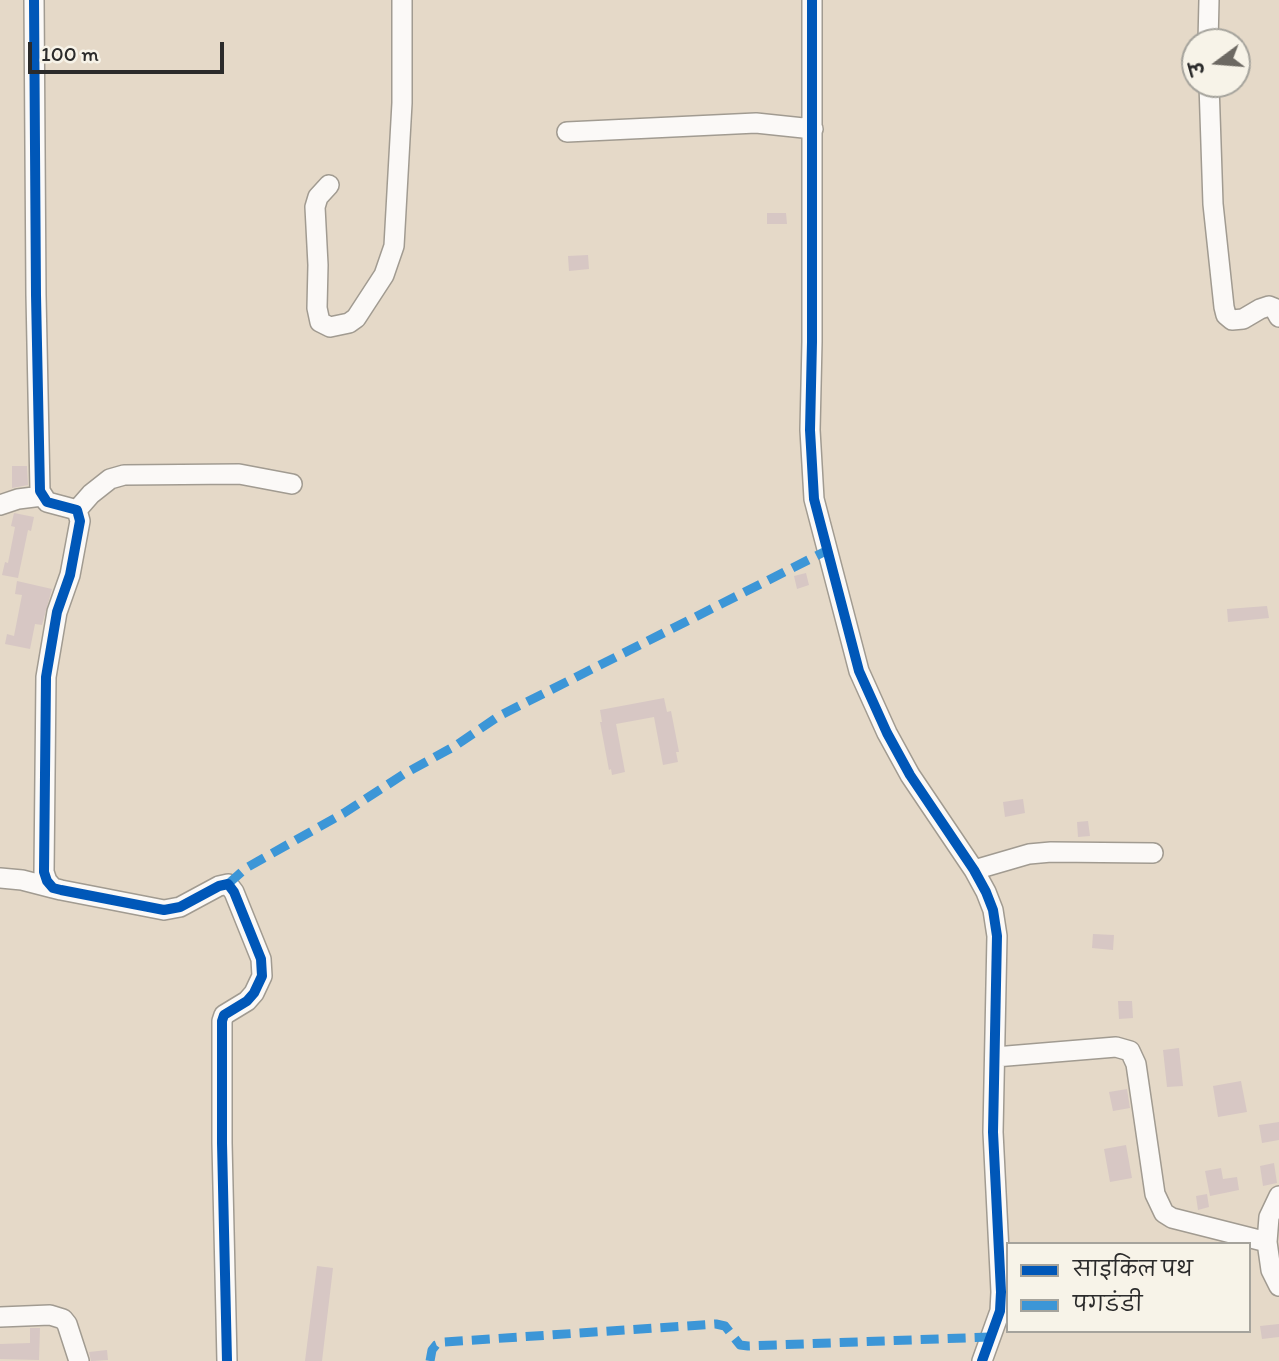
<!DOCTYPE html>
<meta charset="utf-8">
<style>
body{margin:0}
#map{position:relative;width:1279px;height:1361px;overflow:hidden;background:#e5d9c8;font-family:Itim,"Playpen Sans Deva",sans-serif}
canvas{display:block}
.legend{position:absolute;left:1006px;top:1242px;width:245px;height:91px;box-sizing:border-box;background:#f7f3e8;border:2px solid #a5a39c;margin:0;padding:9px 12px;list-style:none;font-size:21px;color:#2b2b2b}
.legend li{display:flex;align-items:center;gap:14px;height:35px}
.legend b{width:35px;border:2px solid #a5a39c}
.north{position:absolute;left:1181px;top:28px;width:70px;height:70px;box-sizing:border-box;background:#f7f3e8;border:2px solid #a5a39c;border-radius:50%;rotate:254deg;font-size:19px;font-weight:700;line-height:28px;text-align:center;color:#2b2b2b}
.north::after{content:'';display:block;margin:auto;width:24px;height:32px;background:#6c6862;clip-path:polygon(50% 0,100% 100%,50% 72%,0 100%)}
.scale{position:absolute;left:28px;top:42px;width:196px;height:32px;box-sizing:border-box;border:4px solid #2b2b2b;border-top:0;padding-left:9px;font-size:21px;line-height:24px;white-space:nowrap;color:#2b2b2b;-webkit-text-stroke:5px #f7f3e8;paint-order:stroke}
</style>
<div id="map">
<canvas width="1279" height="1361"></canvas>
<ul class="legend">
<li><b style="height:9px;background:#0057b8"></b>साइकिल पथ</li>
<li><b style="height:9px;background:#3c96d7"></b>पगडंडी</li>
</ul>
<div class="north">उ</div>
<div class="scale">100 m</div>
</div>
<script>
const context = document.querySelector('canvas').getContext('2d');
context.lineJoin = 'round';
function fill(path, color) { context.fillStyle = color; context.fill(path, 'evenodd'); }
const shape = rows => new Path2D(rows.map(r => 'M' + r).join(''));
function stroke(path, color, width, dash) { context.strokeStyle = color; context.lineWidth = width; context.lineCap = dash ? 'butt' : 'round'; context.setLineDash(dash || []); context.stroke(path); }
fill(shape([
 [767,213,786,213,787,224,767,224],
 [588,255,589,269,569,271,568,256],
 [12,466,27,466,28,485,12,488],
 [14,513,34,517,31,531,28,530,18,578,2,575,5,562,8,563,15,527,11,526],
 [806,573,809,585,797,589,794,576],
 [17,581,52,589,42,625,35,624,30,649,5,644,7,634,14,636,22,595,15,594],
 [1267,606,1269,618,1228,622,1227,609],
 [664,698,667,712,671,711,679,752,676,752,678,762,663,765,654,717,616,724,625,772,612,775,611,769,609,770,600,722,602,722,600,710],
 [1023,799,1025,813,1005,817,1003,802],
 [1088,821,1090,836,1078,837,1077,822],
 [1093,934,1114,935,1113,950,1092,948],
 [1118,1001,1132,1001,1133,1018,1119,1019],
 [1179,1048,1183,1086,1167,1087,1163,1050],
 [1241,1081,1247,1112,1218,1117,1213,1086],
 [1127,1089,1130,1108,1113,1111,1109,1092],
 [1279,1122,1279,1140,1262,1143,1259,1125],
 [1126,1145,1132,1178,1110,1182,1104,1149],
 [1274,1163,1277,1183,1263,1186,1260,1166],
 [1221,1168,1223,1179,1237,1177,1239,1190,1210,1196,1205,1171],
 [1207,1194,1209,1207,1198,1210,1196,1196],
 [317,1266,333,1268,322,1361,305,1361],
 [1279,1324,1279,1337,1262,1339,1260,1326],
 [30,1328,40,1328,39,1360,0,1359,0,1344,30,1343],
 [107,1350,108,1360,91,1361,89,1352]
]), '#d7c7c4');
const minor = shape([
 [34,0,36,295,40,491,47,502,77,510,80,521,70,575,57,612,46,677,44,872,47,881,53,888,61,890,164,910,180,907,219,886,228,884,234,892,261,959,262,976,254,993,247,1001,224,1015,222,1021,222,1143,227,1361],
 [812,0,812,342,810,430,814,499,859,671,887,733,910,775,974,870,986,892,993,910,997,936,993,1132,1001,1292,1000,1311,982,1361],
 [1208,42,1209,0],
 [1209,84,1213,204,1224,307,1226,315,1232,320,1243,319,1260,309,1269,306,1274,308,1279,317],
 [567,132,756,123,813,129],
 [329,185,318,197,315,207,318,265,317,308,320,322,330,327,349,323,356,318,384,275,394,246,402,103,402,0],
 [0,505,18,499,42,496],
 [77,510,91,494,110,479,124,475,239,474,292,484],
 [974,870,1029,854,1051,852,1153,853],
 [0,878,22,880,53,888],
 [995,1057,1116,1047,1130,1051,1136,1064,1155,1194,1164,1213,1172,1218,1267,1242],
 [1279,1196,1269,1217,1267,1242,1271,1270,1279,1286],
 [0,1317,50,1315,63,1319,67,1324,79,1361]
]);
stroke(minor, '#a19b91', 22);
stroke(minor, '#fbf9f7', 19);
stroke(shape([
 [228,884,246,868,344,813,404,774,455,746,499,716,826,551],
 [430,1361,432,1350,436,1345,444,1342,716,1324,725,1326,740,1345,748,1346,991,1337]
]), '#3c96d7', 9, [18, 9]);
stroke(shape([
 [34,0,36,295,40,491,47,502,77,510,80,521,70,575,57,612,46,677,44,872,47,881,53,888,61,890,164,910,180,907,219,886,228,884,234,892,261,959,262,976,254,993,247,1001,224,1015,222,1021,222,1143,227,1361],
 [812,0,812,342,810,430,814,499,859,671,887,733,910,775,974,870,986,892,993,910,997,936,993,1132,1001,1292,1000,1311,982,1361]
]), '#0057b8', 10);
</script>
